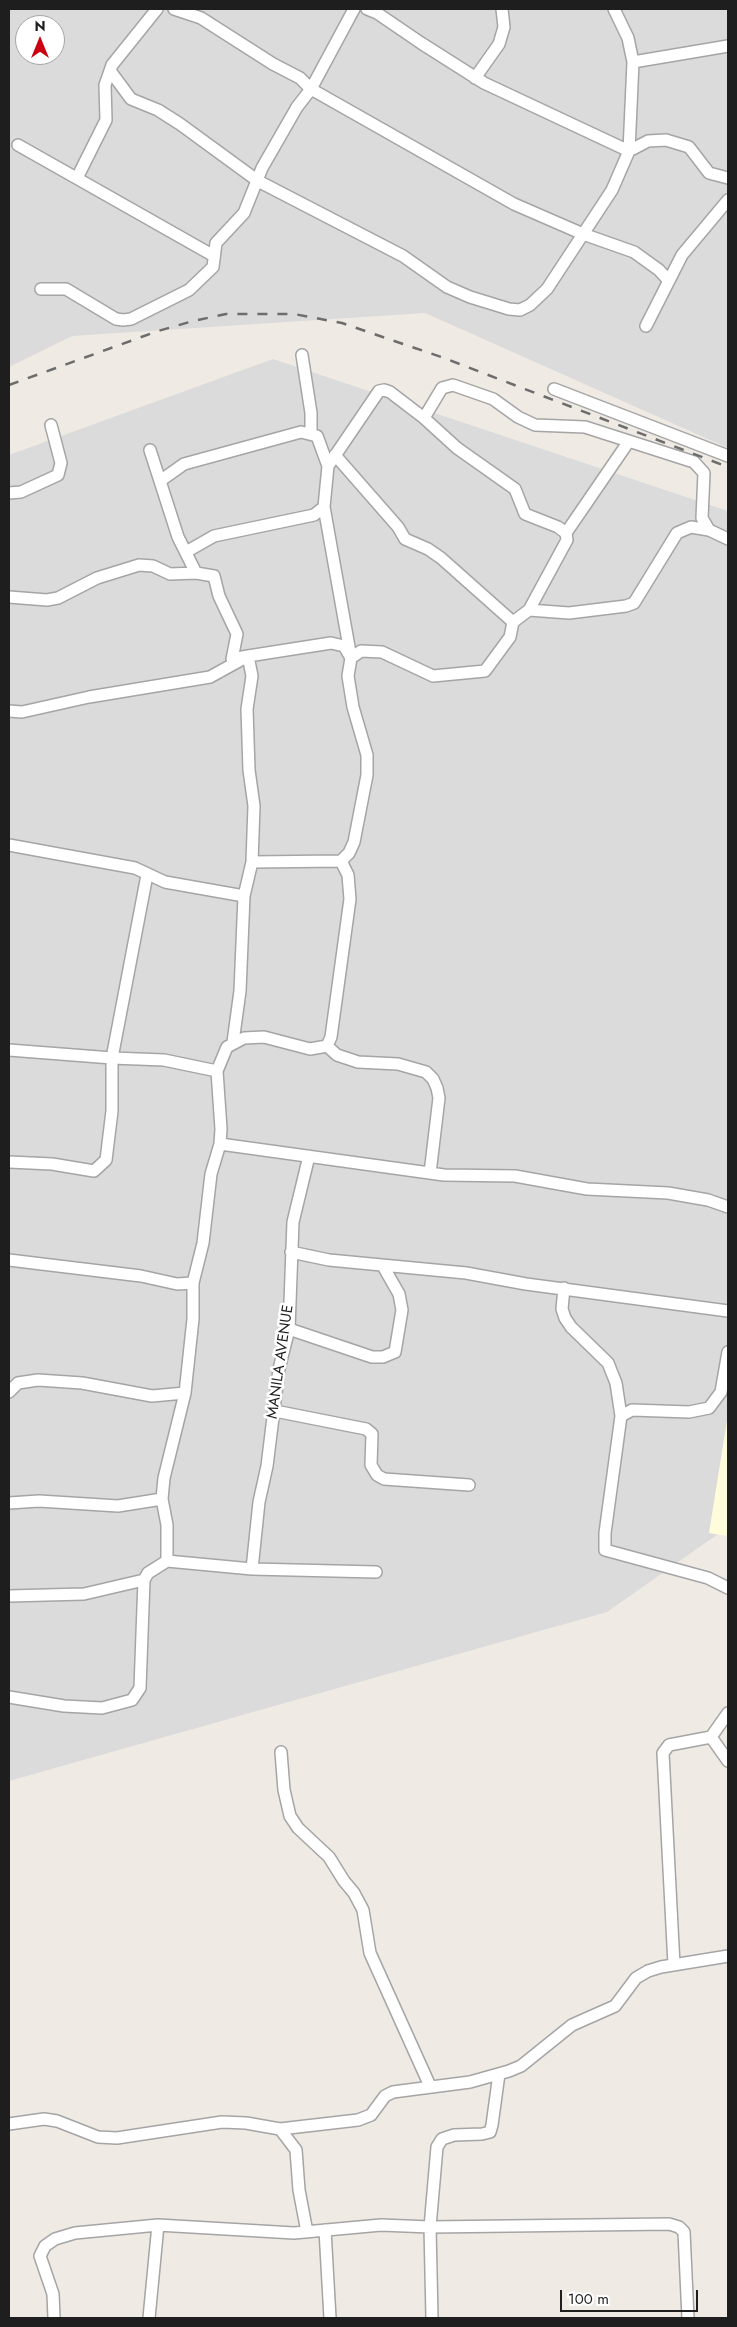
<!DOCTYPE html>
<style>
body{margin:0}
#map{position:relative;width:737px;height:2327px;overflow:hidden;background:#efeae3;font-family:Jost,sans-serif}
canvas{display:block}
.frame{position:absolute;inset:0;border:10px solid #1e1e1e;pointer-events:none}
.north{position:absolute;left:15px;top:15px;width:50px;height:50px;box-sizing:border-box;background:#fff;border:1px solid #a5a5a5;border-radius:50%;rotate:0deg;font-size:14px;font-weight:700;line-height:20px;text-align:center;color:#1e1e1e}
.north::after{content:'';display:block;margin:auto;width:18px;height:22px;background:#cb0011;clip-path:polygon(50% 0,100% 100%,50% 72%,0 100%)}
.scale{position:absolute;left:560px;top:2290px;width:138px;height:22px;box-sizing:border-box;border:2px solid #1e1e1e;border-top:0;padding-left:6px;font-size:15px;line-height:18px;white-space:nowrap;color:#1e1e1e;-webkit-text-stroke:4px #fff;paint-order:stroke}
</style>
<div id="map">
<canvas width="737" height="2327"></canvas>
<div class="frame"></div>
<div class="north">N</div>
<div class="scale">100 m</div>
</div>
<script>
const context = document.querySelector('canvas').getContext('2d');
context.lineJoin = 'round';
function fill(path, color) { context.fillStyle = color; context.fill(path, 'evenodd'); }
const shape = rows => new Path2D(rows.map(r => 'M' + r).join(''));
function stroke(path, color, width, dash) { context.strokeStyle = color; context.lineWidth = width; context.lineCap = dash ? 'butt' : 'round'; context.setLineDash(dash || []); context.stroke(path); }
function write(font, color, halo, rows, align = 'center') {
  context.font = font + ' Jost,sans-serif'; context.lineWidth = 5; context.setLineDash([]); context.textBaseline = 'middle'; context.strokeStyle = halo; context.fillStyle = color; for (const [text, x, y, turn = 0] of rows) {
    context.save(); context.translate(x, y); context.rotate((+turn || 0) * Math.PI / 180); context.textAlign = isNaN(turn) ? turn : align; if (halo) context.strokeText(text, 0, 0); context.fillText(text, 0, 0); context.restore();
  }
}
fill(shape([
 [9,9,728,9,728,448,425,313,72,336,9,367],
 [25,25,55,25,55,55,25,55],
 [273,359,728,511,728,1527,607,1612,9,1781,9,455]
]), '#dcdbdb');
fill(shape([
 [728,1414,728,1536,709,1533]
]), '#fffcdc');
const minor = shape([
 [174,9,201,18,273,64,300,78,311,89,514,204,583,234,634,252,659,270,669,281],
 [367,9,377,13,421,43,484,83,629,151],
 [614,9,628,38,633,62,728,46],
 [111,72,131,99,158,110,180,124,258,181,403,256,447,287,470,297,509,309,520,310,530,305,547,289,612,190,629,151,633,62],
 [475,78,499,44,504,27,502,9],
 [18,145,214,256],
 [629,151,648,141,666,140,689,147,709,173,728,178],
 [77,178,106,120,105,85,112,65,157,9],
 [41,289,66,289,116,319,123,320,131,319,189,290,213,267,216,243,244,213,262,168,297,107,311,89,354,9],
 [646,326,682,255,728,200],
 [302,355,311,413,311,433],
 [554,389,728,456],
 [424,418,442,388,453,385,493,399,518,417,535,425,585,427,694,462,704,473,702,518,709,530],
 [150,450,178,537,196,573],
 [335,455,398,527,405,539,428,549,441,558,513,622],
 [160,481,184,464,301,432,317,436,328,466],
 [9,493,21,492,58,475,61,463,51,425],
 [566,533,629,441],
 [186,552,214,536,314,515,324,507,328,466,379,391,384,390,390,392,424,418,457,448,515,489,525,514,558,527,566,533,567,540,529,610,513,622,510,637,485,671,433,676,382,652,361,651,351,658,348,676,353,707,367,755,367,775,354,842,349,853,341,861,252,862],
 [9,597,47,600,58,598,97,578,139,565,153,566,170,574,196,573,214,576,219,596,237,634,232,659,248,656,252,676,247,709,249,770,254,806,252,862,244,896,240,991,233,1042],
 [529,610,569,613,626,606,634,603,677,533,691,527,709,530,728,539],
 [9,711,22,712,89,697,210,677,248,656,331,643,344,646,351,658,324,507],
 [9,845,135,868,165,882,244,896],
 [327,1046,337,1055,358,1062,398,1064,426,1072,433,1079,437,1088,439,1098,430,1173],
 [9,1050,112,1058,164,1060,217,1071],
 [220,1144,444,1175,515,1176,587,1189,668,1193,708,1200,728,1207],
 [9,1162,52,1164,94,1171,106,1160,112,1111,112,1058,147,875],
 [291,1252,329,1260,466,1273,526,1284,728,1311],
 [9,1260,141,1276,177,1284,193,1283],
 [564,1288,562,1309,565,1318,571,1327,608,1363,616,1383,621,1416],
 [289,1329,372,1357,383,1357,395,1352,402,1310,399,1294,383,1266],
 [728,1352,721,1392,709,1408,689,1412,632,1410,621,1416,605,1533,605,1550,708,1578,728,1588],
 [9,1392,18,1383,38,1380,82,1383,152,1396,185,1393],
 [275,1411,366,1429,372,1434,371,1465,377,1475,384,1479,469,1485],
 [9,1503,39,1501,118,1506,162,1499],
 [167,1561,167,1525,162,1499,164,1478,185,1393,193,1319,193,1283,203,1243,211,1174,220,1144,221,1129,217,1071,227,1047,244,1038,264,1037,310,1049,327,1046,331,1037,350,899,348,875,341,861],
 [252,1569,259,1502,267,1466,279,1369,289,1329,293,1222,309,1156],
 [9,1596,84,1594,144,1580],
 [9,1697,64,1706,102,1708,132,1700,140,1688,144,1580,148,1573,167,1561,252,1569,376,1572],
 [711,1737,728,1761],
 [281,1752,284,1790,290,1816,298,1828,329,1857,344,1881,354,1893,363,1910,370,1953,430,2086],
 [674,1965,663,1753,669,1745,711,1737,728,1713],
 [9,2124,44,2119,57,2121,98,2137,117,2138,222,2122,246,2123,280,2129,358,2120,371,2115,385,2096,393,2092,470,2082,509,2071,521,2066,572,2025,615,2006,636,1978,648,1971,661,1967,728,1956],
 [280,2129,296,2150,299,2190,307,2232],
 [325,2230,330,2318],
 [54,2318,53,2294,40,2256,45,2246,55,2239,75,2233,158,2225,294,2233,381,2225,430,2227,669,2224,679,2227,684,2232,688,2318],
 [149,2318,158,2225],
 [432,2318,430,2227,437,2147,442,2139,454,2135,482,2134,490,2132,492,2125,499,2074]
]);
stroke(minor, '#a5a5a5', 14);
stroke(minor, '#fff', 11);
stroke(shape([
 [9,385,158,331,193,321,226,314,294,314,342,323,444,358,728,467]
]), '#6c6c6c', 2.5, [10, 10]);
write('15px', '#1e1e1e', '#fff', [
 ["MANILA AVENUE",281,1362,-82]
]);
</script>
